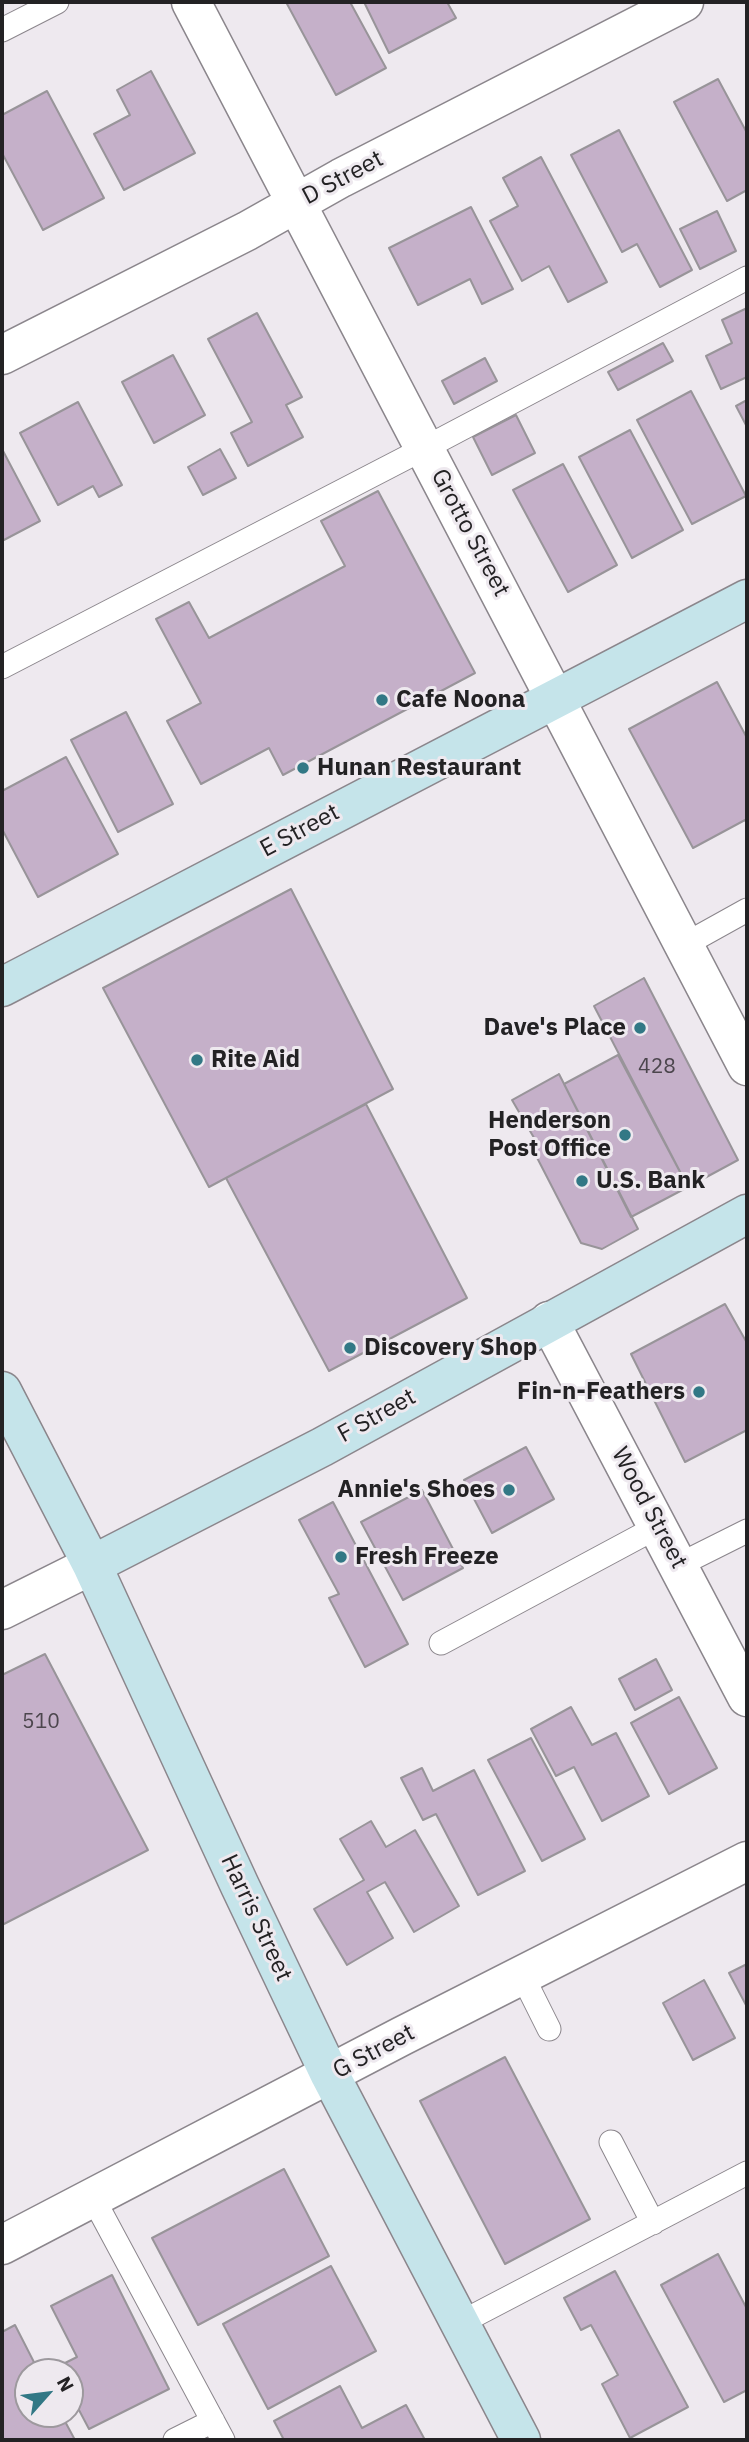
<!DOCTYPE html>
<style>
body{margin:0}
#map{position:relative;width:749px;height:2442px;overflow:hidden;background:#eee9ef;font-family:"IBM Plex Sans",sans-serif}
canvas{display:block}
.frame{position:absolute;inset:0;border:4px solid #232224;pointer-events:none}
.north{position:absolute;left:14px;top:2358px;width:70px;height:70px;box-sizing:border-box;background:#eee9ef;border:2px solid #9d999e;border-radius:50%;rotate:62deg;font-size:19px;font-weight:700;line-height:28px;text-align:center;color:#232224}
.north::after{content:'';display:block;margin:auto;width:24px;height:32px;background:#327885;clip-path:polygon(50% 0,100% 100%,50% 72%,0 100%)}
</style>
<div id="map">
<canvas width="749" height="2442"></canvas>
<div class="frame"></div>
<div class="north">N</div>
</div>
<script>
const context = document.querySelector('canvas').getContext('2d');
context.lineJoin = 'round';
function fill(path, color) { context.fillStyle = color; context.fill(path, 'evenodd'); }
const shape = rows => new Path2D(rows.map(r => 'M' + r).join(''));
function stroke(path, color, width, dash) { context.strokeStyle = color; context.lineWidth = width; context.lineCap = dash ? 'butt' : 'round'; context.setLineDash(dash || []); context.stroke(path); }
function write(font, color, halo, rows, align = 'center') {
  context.font = font + ' "IBM Plex Sans",sans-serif'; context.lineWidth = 6; context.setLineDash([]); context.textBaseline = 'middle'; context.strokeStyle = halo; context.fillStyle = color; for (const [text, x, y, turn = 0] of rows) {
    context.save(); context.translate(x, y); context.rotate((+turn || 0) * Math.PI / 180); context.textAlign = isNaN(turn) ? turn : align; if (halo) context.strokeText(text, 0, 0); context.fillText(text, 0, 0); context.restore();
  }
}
const building = shape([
 [286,2,350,2,386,68,336,95,286,2],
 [364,2,447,2,456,18,389,53,364,2],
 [151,71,195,153,124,190,94,134,130,115,117,90,151,71],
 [718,79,747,133,747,190,727,201,674,102,718,79],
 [47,91,104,198,43,230,2,153,2,115,47,91],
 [619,130,692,270,660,287,637,244,622,252,571,155,619,130],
 [541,157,607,282,568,302,549,266,522,281,490,221,518,206,503,178,541,157],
 [471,207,513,289,482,304,470,279,418,305,389,248,471,207],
 [717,211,736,251,700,269,680,229,717,211],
 [747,308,747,377,721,389,706,356,732,343,722,320,747,308],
 [257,313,302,397,286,405,303,437,248,466,231,433,252,422,208,339,257,313],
 [663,343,673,361,618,390,608,372,663,343],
 [173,355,205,415,154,443,122,382,173,355],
 [485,358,497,381,454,404,442,381,485,358],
 [691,391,746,496,692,524,637,420,691,391],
 [747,400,747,427,736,406,747,400],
 [78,402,122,485,99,497,93,486,58,505,20,433,78,402],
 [516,415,535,453,492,475,473,437,516,415],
 [630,430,683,530,632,558,579,457,630,430],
 [2,449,40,521,2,541,2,449],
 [220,449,236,478,203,495,188,467,220,449],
 [563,464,617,565,568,592,513,490,563,464],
 [378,491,475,673,283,775,269,748,201,784,167,721,201,703,156,619,189,602,209,638,345,566,321,521,378,491],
 [717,682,747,738,747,824,745,820,693,848,629,729,717,682],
 [126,712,173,804,118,832,71,740,126,712],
 [66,757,118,854,38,897,2,829,2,791,66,757],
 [291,889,393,1089,209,1187,103,988,291,889],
 [644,978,738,1160,688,1187,594,1006,644,978],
 [618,1055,688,1187,631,1217,564,1084,618,1055],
 [559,1074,638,1229,602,1249,581,1243,531,1146,537,1143,512,1100,559,1074],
 [366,1104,467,1298,329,1371,226,1178,366,1104],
 [725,1304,747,1343,747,1430,685,1462,631,1354,725,1304],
 [526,1447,554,1499,492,1533,464,1480,526,1447],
 [422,1490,463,1568,403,1600,361,1522,422,1490],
 [333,1502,408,1644,365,1667,329,1598,339,1594,299,1520,333,1502],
 [45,1654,148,1850,2,1925,2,1675,45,1654],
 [656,1659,672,1690,635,1710,619,1679,656,1659],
 [679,1697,717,1768,669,1794,631,1723,679,1697],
 [571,1707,592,1745,616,1733,649,1796,602,1821,574,1767,556,1776,531,1729,571,1707],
 [531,1738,585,1839,542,1861,488,1760,531,1738],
 [422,1768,433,1791,474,1770,525,1871,478,1895,436,1814,423,1820,401,1778,422,1768],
 [371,1821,386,1847,415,1830,459,1906,414,1932,385,1882,367,1892,393,1938,347,1965,314,1909,364,1880,340,1839,371,1821],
 [747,1964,747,2007,729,1973,747,1964],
 [704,1980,735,2038,693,2060,663,2003,704,1980],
 [505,2057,590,2219,505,2264,420,2101,505,2057],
 [284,2169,329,2256,198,2325,152,2238,284,2169],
 [718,2254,747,2309,747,2390,724,2402,661,2285,718,2254],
 [331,2266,376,2351,268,2409,223,2324,331,2266],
 [615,2271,688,2407,630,2438,602,2384,618,2375,591,2325,581,2330,564,2298,615,2271],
 [112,2275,169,2389,89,2429,70,2393,70,2372,59,2372,57,2367,77,2357,51,2306,112,2275],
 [15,2325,39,2372,28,2372,28,2414,61,2414,75,2440,2,2440,2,2332,15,2325],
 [340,2386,362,2428,406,2405,425,2440,284,2440,274,2421,340,2386]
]);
fill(building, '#c5b0c9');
stroke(building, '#989499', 2);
const service = shape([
 [2,30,57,2],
 [2,667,425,448,747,278],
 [684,945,747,910],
 [679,1565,747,1531],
 [441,1643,659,1526],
 [522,1975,549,2029],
 [611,2142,653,2223],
 [93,2198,223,2440],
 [460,2323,747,2173],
 [175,2440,213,2421]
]);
const minor = shape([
 [191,2,747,1066],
 [2,355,247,231,341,178,684,2],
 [549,1321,747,1697]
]);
const tertiary = shape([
 [2,1610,92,1565],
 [2,2245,402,2036,747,1861]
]);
const secondary = shape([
 [2,987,747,599],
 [2,1391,92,1565,240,1886,330,2075,521,2440],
 [92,1565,322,1447,747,1214]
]);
stroke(service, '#8b868c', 25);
stroke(minor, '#8b868c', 41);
stroke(tertiary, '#8b868c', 41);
stroke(secondary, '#8b868c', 41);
stroke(service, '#fff', 23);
stroke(minor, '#fff', 38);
stroke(tertiary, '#fff', 38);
stroke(secondary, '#c5e4ea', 38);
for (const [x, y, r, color] of [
 [382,700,7,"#327885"],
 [303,768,7,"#327885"],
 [640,1028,7,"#327885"],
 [197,1060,7,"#327885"],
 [625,1135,7,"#327885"],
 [582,1181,7,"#327885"],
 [350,1348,7,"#327885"],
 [699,1392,7,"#327885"],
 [509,1490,7,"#327885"],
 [341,1557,7,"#327885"]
]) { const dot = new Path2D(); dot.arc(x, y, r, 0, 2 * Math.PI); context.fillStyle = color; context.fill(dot); stroke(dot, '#eee9ef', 2.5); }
write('21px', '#4c464d', null, [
 ["428",657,1067],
 ["510",41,1722]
]);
write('24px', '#232224', '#eee9ef', [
 ["D Street",343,178,-28],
 ["Grotto Street",470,533,62],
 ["E Street",300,831,-28],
 ["F Street",377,1416,-29],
 ["Wood Street",649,1508,62],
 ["Harris Street",256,1918,65],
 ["G Street",374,2052,-28]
]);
write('bold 24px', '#232224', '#eee9ef', [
 ["Cafe Noona",396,700],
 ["Hunan Restaurant",317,768],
 ["Dave's Place",626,1028,"right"],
 ["Rite Aid",211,1060],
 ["Henderson",611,1121,"right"],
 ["Post Office",611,1149,"right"],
 ["U.S. Bank",596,1181],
 ["Discovery Shop",364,1348],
 ["Fin-n-Feathers",685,1392,"right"],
 ["Annie's Shoes",495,1490,"right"],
 ["Fresh Freeze",355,1557]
], 'left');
</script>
